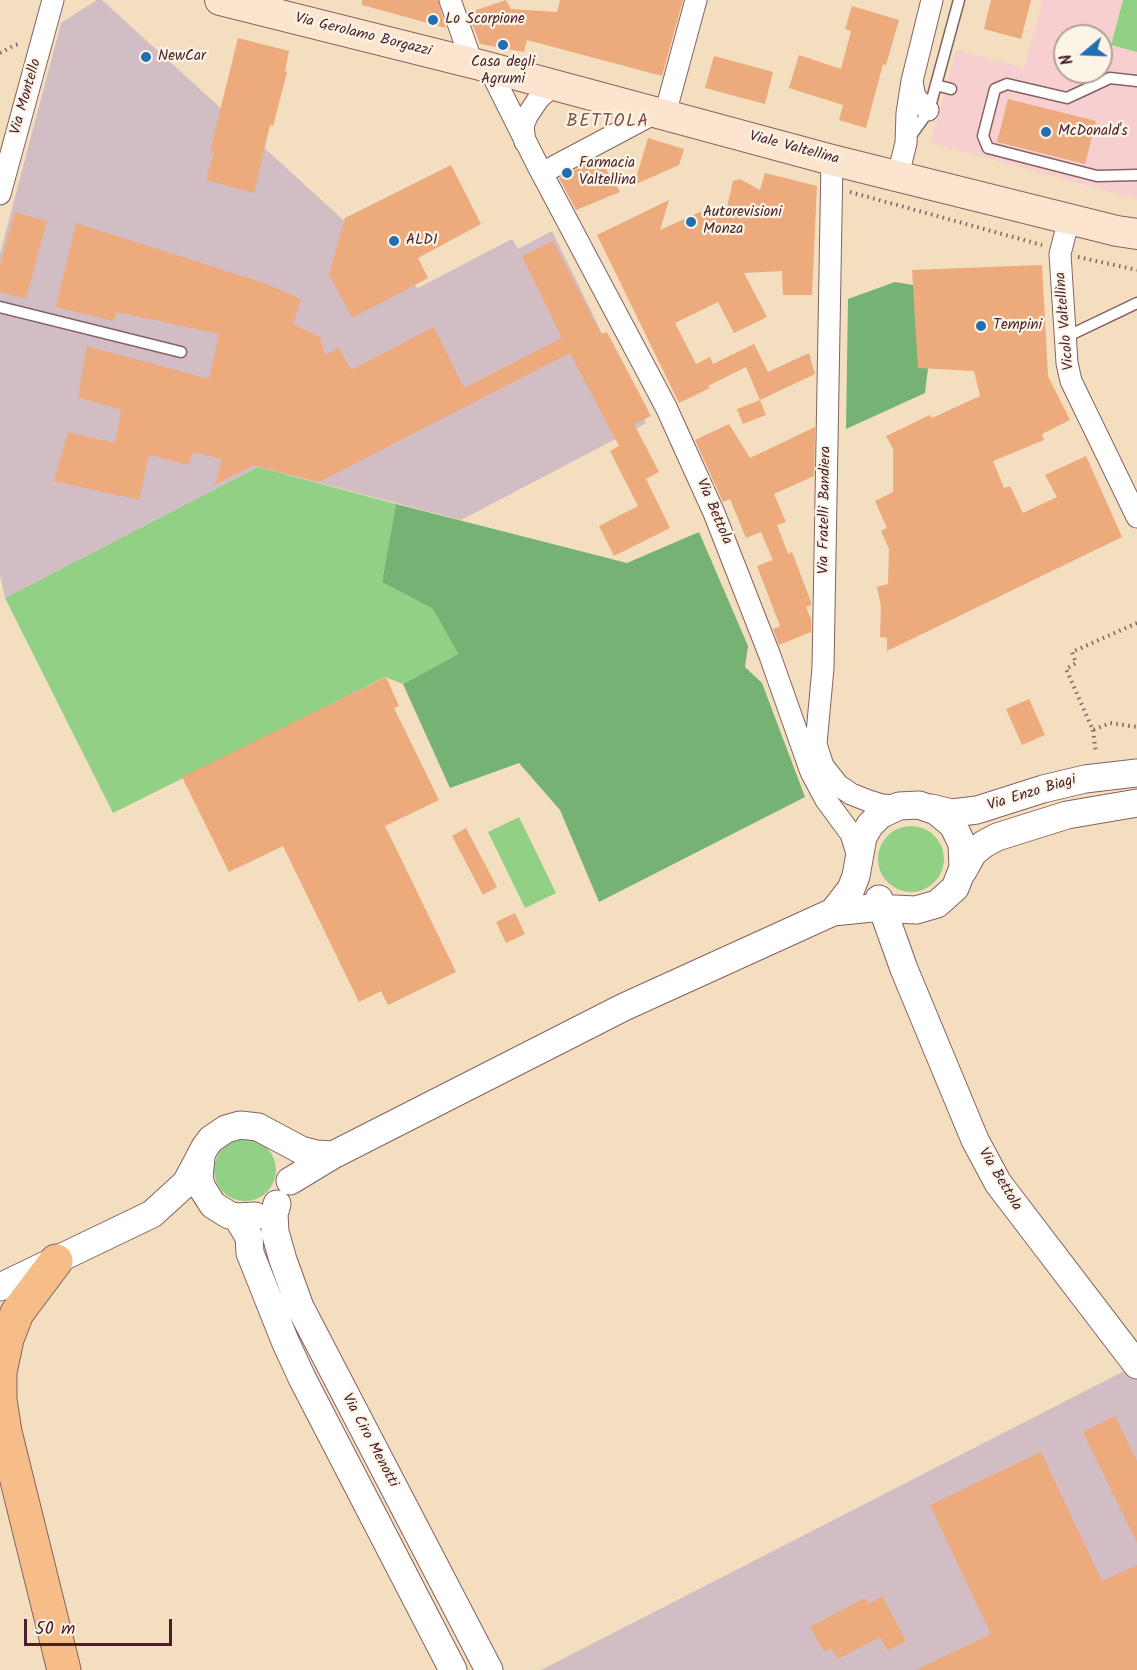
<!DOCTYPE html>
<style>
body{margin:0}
#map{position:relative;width:1137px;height:1670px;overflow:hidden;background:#f3dec0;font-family:Kalam,sans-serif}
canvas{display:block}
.north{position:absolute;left:1053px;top:24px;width:60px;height:60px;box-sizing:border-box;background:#fcf5e5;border:2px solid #b59f9b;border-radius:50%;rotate:251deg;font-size:16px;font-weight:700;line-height:24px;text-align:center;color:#4a1f2b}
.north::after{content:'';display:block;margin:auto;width:21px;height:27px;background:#1f6fb2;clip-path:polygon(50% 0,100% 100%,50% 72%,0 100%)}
.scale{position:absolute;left:24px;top:1619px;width:148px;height:27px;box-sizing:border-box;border:3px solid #4a1f2b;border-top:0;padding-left:8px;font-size:18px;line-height:21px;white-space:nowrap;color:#4a1f2b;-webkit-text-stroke:4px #fcf5e5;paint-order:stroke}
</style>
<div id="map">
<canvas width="1137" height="1670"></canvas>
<div class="north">N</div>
<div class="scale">50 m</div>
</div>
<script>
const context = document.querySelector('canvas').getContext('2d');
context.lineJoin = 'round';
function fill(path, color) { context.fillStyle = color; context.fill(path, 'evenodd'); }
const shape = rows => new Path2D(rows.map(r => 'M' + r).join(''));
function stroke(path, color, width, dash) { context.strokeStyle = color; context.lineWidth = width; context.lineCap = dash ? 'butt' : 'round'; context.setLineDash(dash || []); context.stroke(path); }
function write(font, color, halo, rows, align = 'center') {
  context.font = font + ' Kalam,sans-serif'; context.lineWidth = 4.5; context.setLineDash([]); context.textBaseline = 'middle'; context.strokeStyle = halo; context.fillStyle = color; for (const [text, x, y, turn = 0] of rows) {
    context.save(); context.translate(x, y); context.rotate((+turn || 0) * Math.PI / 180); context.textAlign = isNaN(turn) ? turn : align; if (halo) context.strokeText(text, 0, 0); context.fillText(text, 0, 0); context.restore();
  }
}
fill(shape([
 [1043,0,1123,0,1111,45,1137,52,1137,199,931,143,956,50,1024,68],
 [1065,36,1101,36,1101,72,1065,72]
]), '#f7cfd0');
fill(shape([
 [97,0,102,0,418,288,512,239,518,249,552,231,646,423,461,520,258,467,5,598,0,575,0,254,61,23],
 [1130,1368,1137,1377,1137,1670,541,1670]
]), '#d2bdc5');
fill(shape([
 [1123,0,1137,0,1137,52,1111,45],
 [258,467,396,504,382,582,433,609,458,654,403,684,385,677,113,813,5,598],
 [519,817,556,893,525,908,488,832],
 '878 859a33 33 0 1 1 66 0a33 33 0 1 1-66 0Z',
 '214 1170a31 31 0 1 1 62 0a31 31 0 1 1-62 0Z'
]), '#92d086');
fill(shape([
 [895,282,913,285,928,368,925,393,846,429,848,299],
 [396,504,627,563,699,532,748,646,745,667,762,683,805,797,599,902,560,810,519,763,450,788,403,684,458,654,433,609,382,582]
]), '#75b273');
fill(shape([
 [362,0,438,0,446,28,362,5],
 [506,0,511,9,557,12,560,0,683,0,662,76,527,40,524,52,480,44,468,13],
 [991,0,1031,0,1021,39,984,29],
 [852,6,899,20,886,65,883,64,866,128,839,120,843,105,789,88,799,55,841,69,851,31,845,29],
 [238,38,289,51,285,71,287,72,273,126,270,125,254,193,206,180,214,152,210,151],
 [714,56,773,72,765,104,705,88],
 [1008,99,1096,121,1085,164,997,142],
 [648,138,684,149,679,165,634,185],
 [599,157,620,192,576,210,559,178],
 [451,165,481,224,418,258,428,278,352,318,329,274,345,218],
 [765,173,817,186,812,295,783,295,782,271,744,273,767,317,734,333,718,302,675,323,696,364,710,357,713,364,754,344,768,372,809,353,815,374,760,400,746,367,708,386,710,388,679,403,597,235,669,200,660,230,711,207,725,216,733,181,740,179,760,190],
 [15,212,47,221,26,299,0,292,0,265],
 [76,223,264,283,301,299,293,324,320,337,325,355,339,348,351,370,434,327,464,388,562,338,522,256,553,241,601,334,607,332,651,416,634,424,659,472,646,479,670,528,614,556,599,526,638,506,610,451,619,446,570,353,319,482,253,465,215,485,222,459,193,452,189,465,149,455,139,500,54,481,68,432,115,443,121,410,78,397,87,346,209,379,219,334,117,312,114,321,56,307],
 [1042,265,1048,376,1070,420,1042,434,1044,440,993,461,1004,488,1010,486,1023,513,1057,497,1045,475,1086,456,1122,537,887,651,887,638,880,637,881,606,877,587,888,584,889,549,881,531,887,528,875,501,893,492,893,449,886,436,930,415,932,418,980,396,974,371,918,368,912,270],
 [760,400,766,415,743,424,737,409],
 [729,424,750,458,815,427,814,476,774,494,786,522,777,525,788,554,792,552,811,602,811,605,806,607,811,619,811,632,779,645,773,629,780,626,757,566,773,560,761,532,746,538,730,499,723,502,695,440],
 [386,677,399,706,394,708,439,800,385,826,456,972,388,1005,381,991,359,1002,283,846,229,872,182,777],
 [1029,699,1045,735,1022,745,1006,709],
 [466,828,497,887,483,895,452,836],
 [515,913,525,934,506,943,496,922],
 [1115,1416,1137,1461,1137,1543,1083,1432],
 [1041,1452,1102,1581,1137,1565,1137,1670,916,1670,991,1634,930,1505],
 [882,1596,906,1641,888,1651,880,1637,838,1659,831,1648,824,1652,810,1627,865,1598,868,1604]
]), '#ecaa7d');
const service = shape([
 [1137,81,1110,78,1067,98,1007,84,995,89,983,136,988,148,1097,176,1137,175],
 [936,85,951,89],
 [910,137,925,116,931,103,959,0],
 [0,307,181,352],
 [1066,337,1137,303]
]);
const minor = shape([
 [450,0,472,63],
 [489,68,538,166,666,407,714,513,770,656,811,772,826,800,851,834,859,860],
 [912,82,915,97,928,110],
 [665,114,696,0],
 [525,142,523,126,527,116,539,98,554,85],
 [832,160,823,668,816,744,823,766,838,785,851,794,869,801,882,805,901,806],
 [542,173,657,112],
 [898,175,906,143,907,113,912,81,932,0],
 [0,194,53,0],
 [1069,219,1060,254,1067,363,1071,381,1137,517]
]);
const tertiary = shape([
 [931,808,952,813,977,810,1043,789,1085,779,1137,773],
 [963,871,973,853,984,844,997,837,1067,815,1137,803],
 [879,899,904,969,975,1140,998,1183,1137,1365],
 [201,1157,199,1178,202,1188,213,1205,229,1215,237,1217,255,1216],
 [290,1181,333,1155,624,1007,833,912,872,908,916,910,937,904,955,888,963,868,962,844,953,825,936,811,919,805,899,806,880,815,870,825,863,837,856,876,851,889,833,912],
 [277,1204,274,1214,275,1232,283,1260,300,1307,489,1670],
 [237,1217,249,1237,250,1253,285,1341,302,1378,453,1670],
 [0,1287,152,1214,186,1183,205,1147,211,1139,226,1129,240,1125,258,1127,301,1150,316,1154,333,1155]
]);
const secondary = shape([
 [220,0,480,65,832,160,1117,231,1137,234]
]);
const motorway = shape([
 [56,1261,17,1313,7,1339,0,1372,0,1400,5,1432,64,1670]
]);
stroke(service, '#85625f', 13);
stroke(minor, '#85625f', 23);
stroke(tertiary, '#85625f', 29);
stroke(secondary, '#85625f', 32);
stroke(motorway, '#85625f', 35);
stroke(shape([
 [0,53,15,45,20,44],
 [850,192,1042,245],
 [1078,257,1137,270],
 [1137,623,1072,652,1076,663,1066,669,1093,730,1110,723,1137,727],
 [1093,730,1096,753]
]), '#85625f', 4, [1.5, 4.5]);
stroke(service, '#fff', 10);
stroke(minor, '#fff', 21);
stroke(tertiary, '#fff', 27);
stroke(secondary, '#fce5cf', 30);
stroke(motorway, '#f7bd88', 33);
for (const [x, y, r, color] of [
 [433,20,6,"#1f6fb2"],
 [503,45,6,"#1f6fb2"],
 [146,57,6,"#1f6fb2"],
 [1046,132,6,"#1f6fb2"],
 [567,173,6,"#1f6fb2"],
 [691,222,6,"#1f6fb2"],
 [394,241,6,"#1f6fb2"],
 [981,326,6,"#1f6fb2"]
]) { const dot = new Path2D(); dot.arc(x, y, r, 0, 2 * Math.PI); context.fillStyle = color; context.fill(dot); stroke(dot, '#fcf5e5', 2); }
write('15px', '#4a1f2b', '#fcf5e5', [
 ["Lo Scorpione",445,20],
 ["NewCar",158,57],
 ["Casa degli",503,63,"center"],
 ["Agrumi",503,80,"center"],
 ["McDonald's",1058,132],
 ["Farmacia",579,164],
 ["Valtellina",579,181],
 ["Autorevisioni",703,213],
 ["Monza",703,230],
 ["ALDI",406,241],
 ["Tempini",993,326]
], 'left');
write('15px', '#4a1f2b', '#fcf5e5', [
 ["Via Gerolamo Borgazzi",363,36,14],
 ["Via Montello",27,97,-74],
 ["Viale Valtellina",794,149,15],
 ["Vicolo Valtellina",1066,321,-95],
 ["Via Fratelli Bandiera",826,510,-89],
 ["Via Bettola",713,512,67],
 ["Via Enzo Biagi",1032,794,-17],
 ["Via Bettola",999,1180,59],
 ["Via Ciro Menotti",369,1441,62]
]);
context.letterSpacing = '1.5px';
write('18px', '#835048', '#fcf5e5', [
 ["BETTOLA",608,123]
]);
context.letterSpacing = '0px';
</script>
